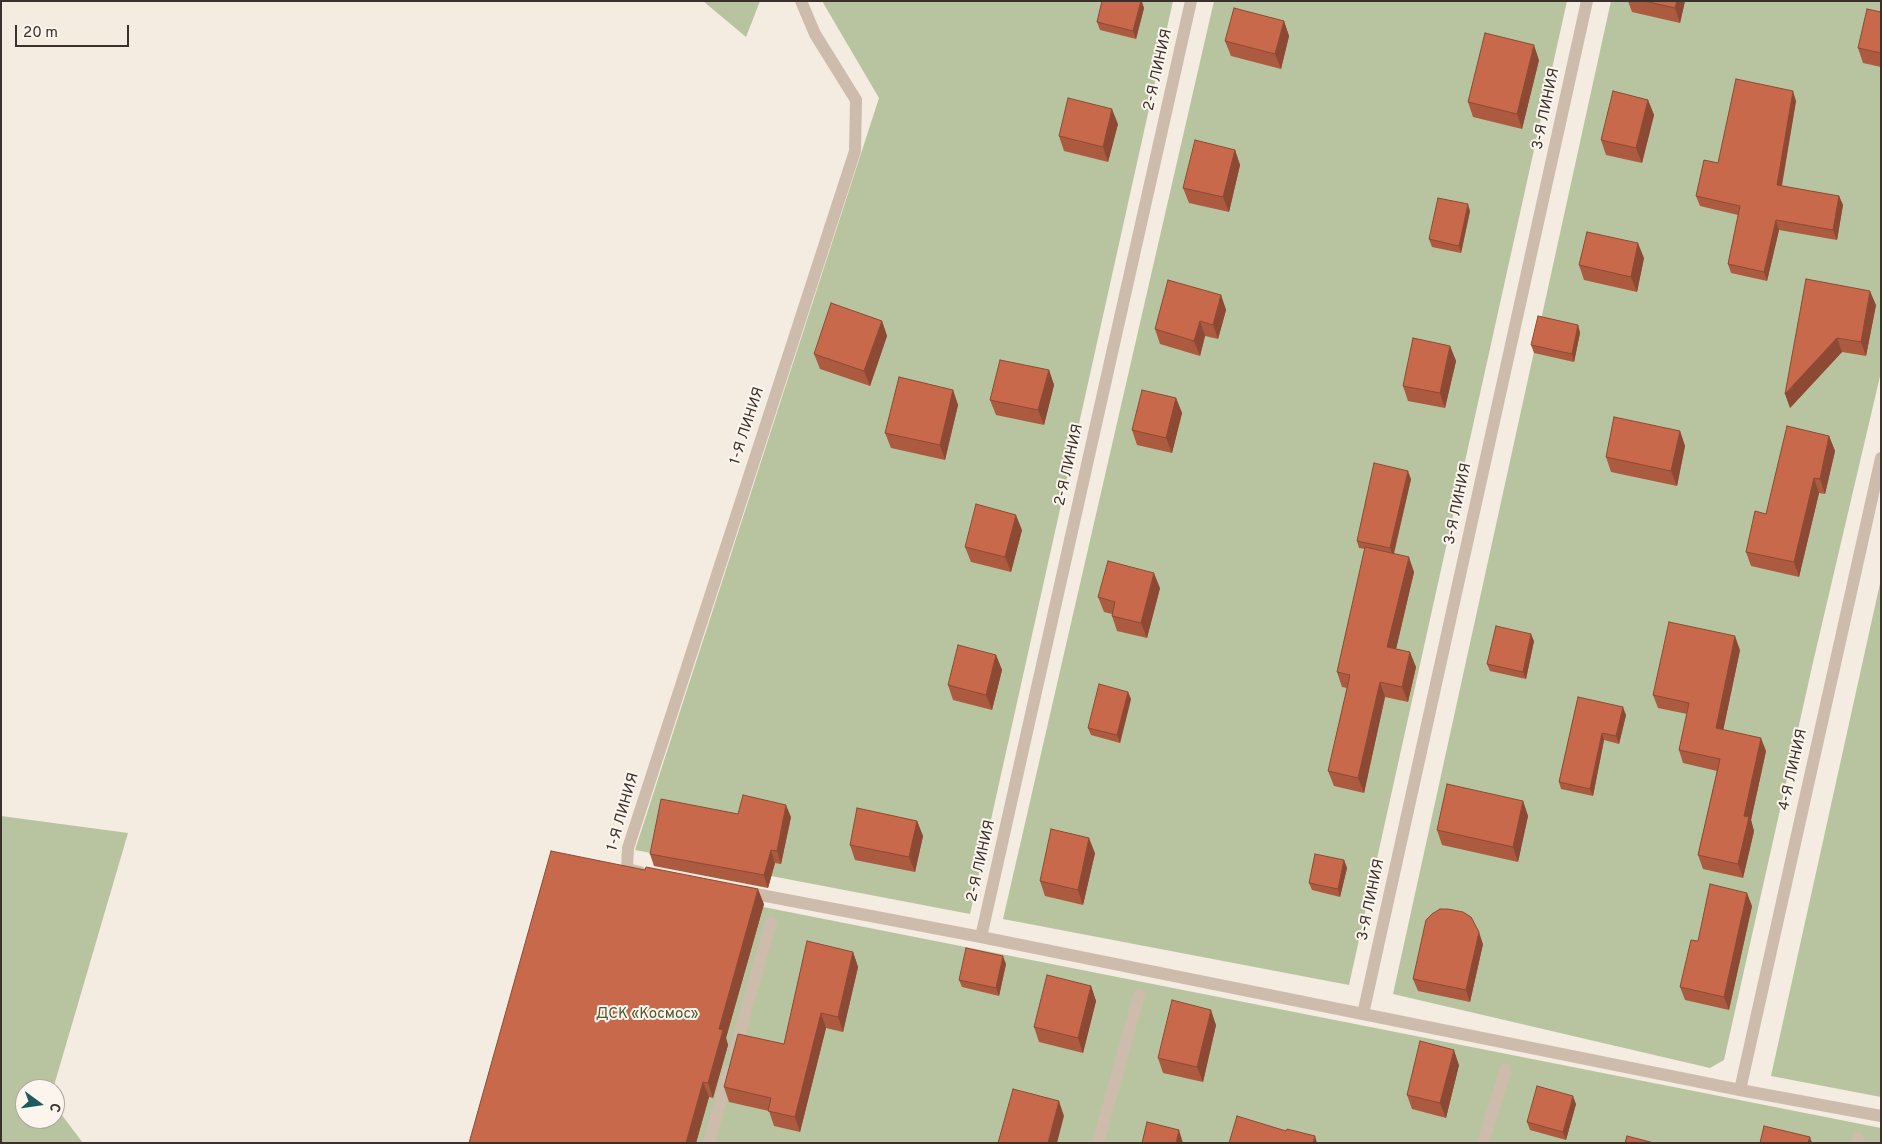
<!DOCTYPE html>
<meta charset="utf-8">
<style>
body{margin:0}
#map{position:relative;width:1882px;height:1144px;overflow:hidden;background:#f4ebe1;font-family:Overpass,sans-serif}
canvas{display:block}
.frame{position:absolute;inset:0;border:2px solid #3b302b;pointer-events:none}
.north{position:absolute;left:15px;top:1079px;width:50px;height:50px;box-sizing:border-box;background:#fbf5ee;border:1px solid #aea6a0;border-radius:50%;rotate:104deg;font-size:14px;font-weight:700;line-height:20px;text-align:center;color:#3b302b}
.north::after{content:'';display:block;margin:auto;width:18px;height:22px;background:#1f5a5e;clip-path:polygon(50% 0,100% 100%,50% 72%,0 100%)}
.scale{position:absolute;left:15px;top:25px;width:114px;height:22px;box-sizing:border-box;border:2px solid #3b302b;border-top:0;padding-left:6px;font-size:15px;line-height:18px;white-space:nowrap;color:#3b302b;-webkit-text-stroke:4px #fbf5ee;paint-order:stroke}
</style>
<div id="map">
<canvas width="1882" height="1144"></canvas>
<div class="frame"></div>
<div class="north">С</div>
<div class="scale">20 m</div>
</div>
<script>
const context = document.querySelector('canvas').getContext('2d');
context.lineJoin = 'round';
function fill(path, color) { context.fillStyle = color; context.fill(path, 'evenodd'); }
const shape = rows => new Path2D(rows.map(r => 'M' + r).join(''));
function stroke(path, color, width, dash) { context.strokeStyle = color; context.lineWidth = width; context.lineCap = dash ? 'butt' : 'round'; context.setLineDash(dash || []); context.stroke(path); }
function write(font, color, halo, rows, align = 'center') {
  context.font = font + ' Overpass,sans-serif'; context.lineWidth = 4; context.setLineDash([]); context.textBaseline = 'middle'; context.strokeStyle = halo; context.fillStyle = color; for (const [text, x, y, turn = 0] of rows) {
    context.save(); context.translate(x, y); context.rotate((+turn || 0) * Math.PI / 180); context.textAlign = isNaN(turn) ? turn : align; if (halo) context.strokeText(text, 0, 0); context.fillText(text, 0, 0); context.restore();
  }
}
fill(shape([
 [703,1,760,1,746,37],
 [822,1,1173,1,970,914,635,850,879,98],
 [1214,1,1567,1,1349,985,1003,919],
 [1611,1,1881,1,1881,372,1814,658,1724,1060,1710,1068,1393,994],
 [1881,579,1881,1097,1771,1076],
 [1,816,128,833,53,1089,25,1089,25,1119,55,1119,55,1106,83,1143,1,1143],
 [556,866,1881,1128,1881,1143,478,1143]
]), '#b8c4a0');
stroke(shape([
 [640,872,627,869,628,848,855,151,856,100,815,34,801,1],
 [745,892,981,937,1740,1090,1881,1116],
 [981,937,1191,1],
 [1363,1014,1587,1],
 [735,1050,771,922],
 [1740,1090,1881,458],
 [709,1143,729,1071],
 [1098,1143,1139,995],
 [1483,1143,1506,1069],
 [1857,1143,1858,1138]
]), '#cdbbac', 12);
fill(shape([
 [1102,1,1142,1,1144,8,1136,39,1100,30,1097,22],
 [1628,1,1685,1,1680,23,1632,12],
 [1881,12,1881,67,1863,63,1858,48],
 [1284,21,1289,36,1281,69,1231,56,1225,41],
 [1539,60,1522,129,1473,117,1468,102],
 [1648,100,1654,115,1642,163,1606,155,1601,140],
 [1796,101,1782,186,1839,196,1843,205,1837,240,1779,230,1767,281,1731,273,1728,264,1738,215,1700,206,1696,196,1718,163],
 [1118,124,1108,162,1064,151,1059,136],
 [1235,150,1240,165,1229,212,1189,203,1183,188],
 [1470,211,1461,253,1432,247,1429,239],
 [1644,258,1637,292,1584,280,1579,265],
 [1806,279,1876,305,1866,356,1842,352,1790,408],
 [1221,295,1226,310,1218,339,1205,336,1200,356,1160,344,1155,329],
 [882,321,887,336,870,386,820,369,814,354],
 [1578,325,1580,333,1574,362,1534,353,1531,345],
 [1450,346,1456,361,1445,408,1408,401,1403,386],
 [1049,370,1054,385,1044,425,996,415,990,400],
 [953,390,958,405,945,460,891,448,885,433],
 [1176,398,1182,413,1172,453,1137,445,1132,430],
 [1680,431,1685,446,1677,486,1611,472,1606,457],
 [1829,436,1835,451,1825,494,1819,493,1799,577,1751,566,1746,552,1766,514],
 [1411,479,1394,554,1414,572,1396,649,1416,667,1408,702,1385,697,1364,793,1334,786,1328,771,1347,688,1342,687,1337,672,1365,549,1359,548,1357,541],
 [1022,530,1011,572,971,562,965,547],
 [1160,588,1147,638,1117,631,1112,616,1112,614,1104,612,1098,597],
 [1534,641,1526,679,1490,671,1487,664],
 [1740,650,1723,730,1766,751,1751,820,1754,831,1743,878,1703,869,1698,855,1717,771,1683,763,1679,750,1687,714,1658,708,1653,695],
 [996,655,1002,670,992,710,953,700,948,685],
 [1128,692,1131,699,1120,743,1091,735,1088,728],
 [1578,697,1626,715,1619,744,1604,740,1593,796,1561,789,1559,782],
 [1523,801,1528,816,1518,862,1442,845,1437,830],
 [791,817,781,864,775,863,768,888,654,866,650,854],
 [917,821,923,836,915,872,855,860,850,845],
 [1095,853,1083,905,1045,896,1040,881],
 [1344,860,1347,868,1340,897,1312,890,1309,883],
 [764,904,726,1038,728,1045,713,1098,709,1097,696,1143,469,1143],
 [1752,906,1729,1010,1685,1000,1680,987,1698,941],
 [1483,944,1470,1002,1418,991,1413,979],
 [853,952,858,967,843,1032,826,1028,800,1132,774,1126,769,1111,729,1102,724,1087,784,1044],
 [1006,964,999,996,962,987,959,980],
 [1091,986,1096,1001,1083,1053,1039,1042,1034,1027],
 [1216,1025,1203,1082,1163,1073,1158,1058],
 [1459,1065,1446,1118,1412,1109,1407,1095],
 [1576,1104,1566,1140,1530,1130,1527,1122]
]), '#ac5a40');
fill(shape([
 [1141,1,1144,8,1136,39,1133,31],
 [1677,1,1685,1,1680,23,1675,8],
 [1284,21,1289,36,1281,69,1275,54],
 [1534,45,1539,60,1522,129,1517,114],
 [1793,91,1796,101,1780,194,1777,185],
 [1648,100,1654,115,1642,163,1636,148],
 [1112,109,1118,124,1108,162,1103,147],
 [1235,150,1240,165,1229,212,1223,197],
 [1839,196,1843,205,1837,240,1833,230],
 [1468,204,1470,211,1461,253,1459,246],
 [1776,220,1779,230,1767,281,1764,272],
 [1638,243,1644,258,1637,292,1631,277],
 [1870,291,1876,305,1866,356,1861,342],
 [1221,295,1226,310,1218,339,1213,325],
 [882,321,887,336,870,386,864,371],
 [1200,321,1205,336,1200,356,1194,341],
 [1578,325,1580,333,1574,362,1572,354],
 [1837,338,1842,352,1790,408,1785,394],
 [1450,346,1456,361,1445,408,1440,393],
 [1049,370,1054,385,1044,425,1038,410],
 [953,390,958,405,945,460,940,445],
 [1176,398,1182,413,1172,453,1166,438],
 [1680,431,1685,446,1677,486,1671,471],
 [1829,436,1835,451,1825,494,1820,479],
 [1408,471,1411,479,1393,556,1390,548],
 [1814,478,1819,493,1799,577,1794,562],
 [1016,515,1022,530,1011,572,1005,557],
 [1409,557,1414,572,1393,662,1387,647],
 [1154,573,1160,588,1147,638,1141,623],
 [1531,634,1534,641,1526,679,1523,672],
 [1735,636,1740,650,1721,741,1716,728],
 [1410,652,1416,667,1408,702,1402,687],
 [996,655,1002,670,992,710,986,695],
 [1380,682,1385,697,1364,793,1358,778],
 [1128,692,1131,699,1120,743,1117,735],
 [1623,707,1626,715,1619,744,1616,736],
 [1602,733,1604,740,1593,796,1590,789],
 [1761,738,1766,751,1751,820,1754,831,1743,878,1738,864,1744,816],
 [1523,801,1528,816,1518,862,1513,847],
 [786,805,791,817,781,864,777,851],
 [917,821,923,836,915,872,909,857],
 [1089,838,1095,853,1083,905,1078,890],
 [771,850,775,863,768,888,764,875],
 [1344,860,1347,868,1340,897,1338,889],
 [758,889,764,904,726,1038,728,1045,713,1098,708,1083,719,1029],
 [1747,893,1752,906,1729,1010,1724,997],
 [1479,932,1483,944,1470,1002,1466,990],
 [853,952,858,967,843,1032,838,1017],
 [1003,956,1006,964,999,996,996,988],
 [1091,986,1096,1001,1083,1053,1078,1038],
 [1211,1010,1216,1025,1203,1082,1197,1067],
 [821,1013,826,1028,800,1132,795,1117],
 [1454,1050,1459,1065,1446,1118,1440,1103],
 [703,1082,709,1097,696,1143,686,1143],
 [1573,1096,1576,1104,1566,1140,1563,1132],
 [1059,1101,1064,1116,1057,1143,1048,1143],
 [1179,1130,1183,1143,1176,1143],
 [1315,1136,1317,1143,1313,1143],
 [1810,1137,1812,1143,1808,1143]
]), '#8c4a34');
const building = shape([
 [1102,1,1141,1,1133,31,1097,22,1102,1],
 [1644,1,1677,1,1675,8,1644,1],
 [1234,8,1284,21,1275,54,1225,41,1234,8],
 [1867,9,1881,12,1881,53,1858,48,1867,9],
 [1485,33,1534,45,1517,114,1468,102,1485,33],
 [1736,79,1793,91,1777,185,1839,196,1833,230,1776,220,1764,272,1728,264,1740,206,1696,196,1704,160,1718,163,1736,79],
 [1613,91,1648,100,1636,148,1601,140,1613,91],
 [1068,98,1112,109,1103,147,1059,136,1068,98],
 [1195,140,1235,150,1223,197,1183,188,1195,140],
 [1438,198,1468,204,1459,246,1429,239,1438,198],
 [1587,232,1638,243,1631,277,1579,265,1587,232],
 [1806,279,1870,291,1861,342,1837,338,1785,394,1806,279],
 [1168,280,1221,295,1213,325,1200,321,1194,341,1155,329,1168,280],
 [831,303,882,321,864,371,814,354,831,303],
 [1538,316,1578,325,1572,354,1531,345,1538,316],
 [1413,338,1450,346,1440,393,1403,386,1413,338],
 [1000,360,1049,370,1038,410,990,400,1000,360],
 [899,377,953,390,940,445,885,433,899,377],
 [1142,390,1176,398,1166,438,1132,430,1142,390],
 [1614,417,1680,431,1671,471,1606,457,1614,417],
 [1787,426,1829,436,1820,479,1814,478,1794,562,1746,552,1755,511,1766,514,1787,426],
 [1374,463,1408,471,1390,548,1357,541,1374,463],
 [976,504,1016,515,1005,557,965,547,976,504],
 [1365,547,1409,557,1387,647,1410,652,1402,687,1380,682,1358,778,1328,771,1350,675,1337,672,1365,547],
 [1108,561,1154,573,1141,623,1112,616,1115,602,1098,597,1108,561],
 [1669,622,1735,636,1716,728,1761,738,1744,816,1749,817,1738,864,1698,855,1720,759,1679,750,1689,703,1653,695,1669,622],
 [1496,626,1531,634,1523,672,1487,664,1496,626],
 [958,645,996,655,986,695,948,685,958,645],
 [1099,684,1128,692,1117,735,1088,728,1099,684],
 [1578,697,1623,707,1616,736,1602,733,1590,789,1559,782,1578,697],
 [1447,784,1523,801,1513,847,1437,830,1447,784],
 [743,795,786,805,777,851,771,850,764,875,650,854,661,799,738,814,743,795],
 [857,808,917,821,909,857,850,845,857,808],
 [1051,829,1089,838,1078,890,1040,881,1051,829],
 [551,851,645,870,646,867,758,889,719,1029,723,1030,708,1083,703,1082,686,1143,469,1143,551,851],
 [1315,854,1344,860,1338,889,1309,883,1315,854],
 [1710,884,1747,893,1724,997,1680,987,1691,940,1698,941,1710,884],
 [1440,909,1448,909,1463,912,1471,917,1479,932,1466,990,1413,979,1426,920,1432,914,1440,909],
 [807,941,853,952,838,1017,821,1013,795,1117,768,1111,771,1098,724,1087,738,1034,784,1044,807,941],
 [966,948,1003,956,996,988,959,980,966,948],
 [1047,975,1091,986,1078,1038,1034,1027,1047,975],
 [1172,1000,1211,1010,1197,1067,1158,1058,1172,1000],
 [1420,1041,1454,1050,1440,1103,1407,1095,1420,1041],
 [1537,1086,1573,1096,1563,1132,1527,1122,1537,1086],
 [1013,1089,1059,1101,1048,1143,998,1143,1013,1089],
 [1237,1116,1286,1131,1287,1129,1315,1136,1313,1143,1229,1143,1237,1116],
 [1147,1122,1179,1130,1176,1143,1142,1143,1147,1122],
 [1764,1126,1810,1137,1808,1143,1760,1143,1764,1126],
 [1627,1136,1654,1143,1625,1143,1627,1136]
]);
fill(building, '#c8694b');
stroke(building, '#8c4a34', 1);
write('15px', '#3b302b', '#fbf5ee', [
 ["2-Я ЛИНИЯ",1159,70,-77],
 ["3-Я ЛИНИЯ",1547,109,-78],
 ["1-Я ЛИНИЯ",748,426,-72],
 ["2-Я ЛИНИЯ",1070,465,-77],
 ["3-Я ЛИНИЯ",1459,504,-78],
 ["4-Я ЛИНИЯ",1794,770,-77],
 ["1-Я ЛИНИЯ",624,812,-74],
 ["2-Я ЛИНИЯ",982,861,-77],
 ["3-Я ЛИНИЯ",1372,900,-78]
]);
write('15px', '#4a5a2e', '#fbf5ee', [
 ["ДСК «Космос»",647,1015]
]);
</script>
